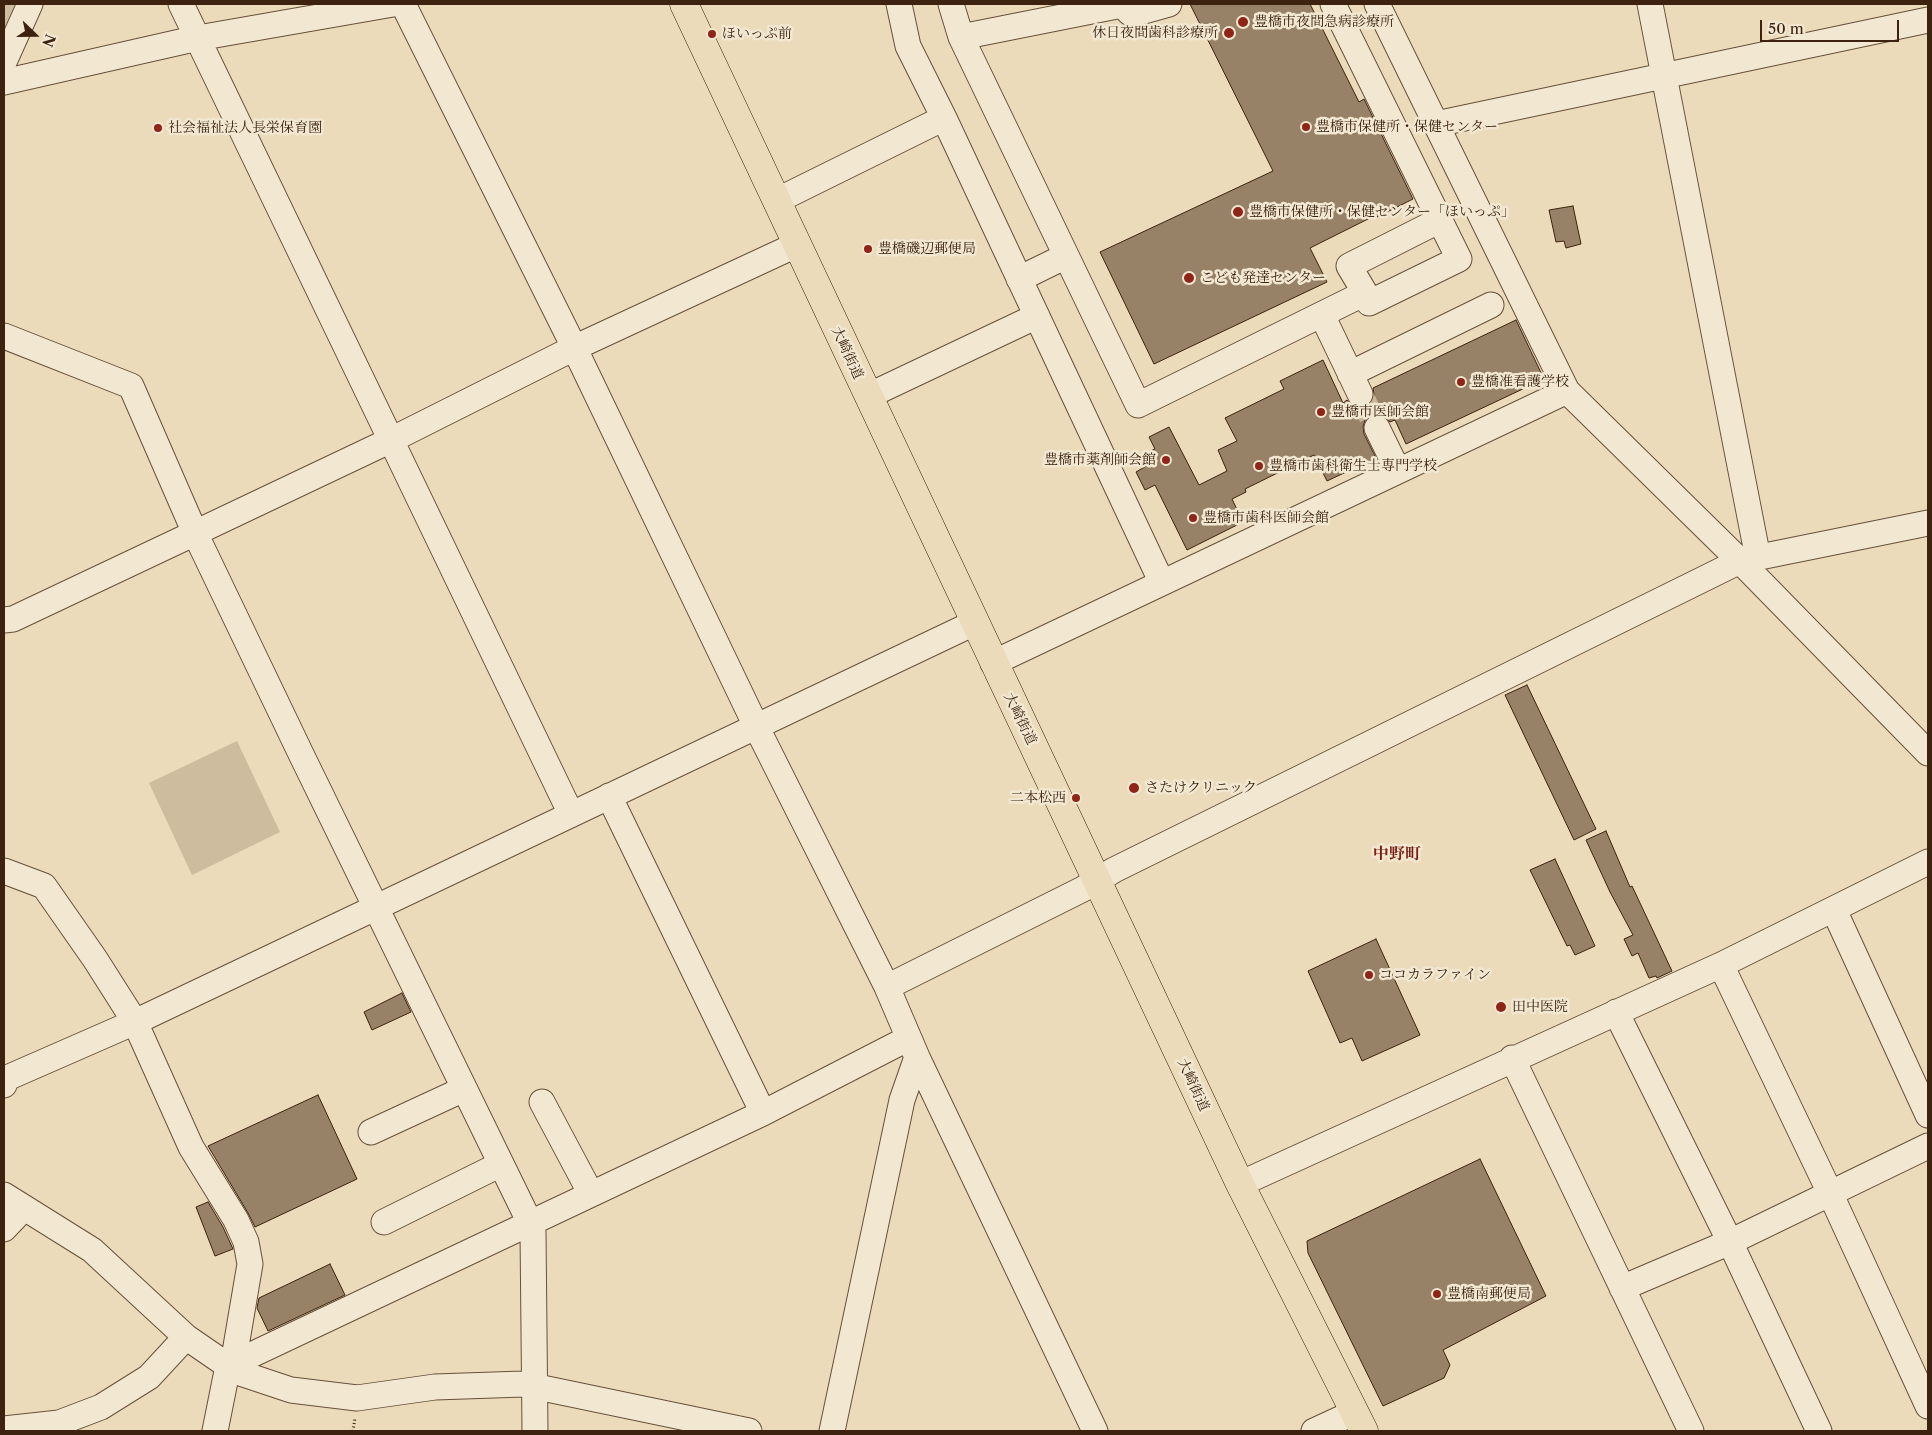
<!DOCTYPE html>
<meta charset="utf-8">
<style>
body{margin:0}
#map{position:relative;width:1932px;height:1435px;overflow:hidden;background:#ebdbba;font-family:"Libre Caslon Text",serif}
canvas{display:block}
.frame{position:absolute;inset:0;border:5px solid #3c220f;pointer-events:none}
.north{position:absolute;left:10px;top:10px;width:50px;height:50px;-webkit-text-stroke:4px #f2e8d2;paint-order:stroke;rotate:112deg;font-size:14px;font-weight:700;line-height:20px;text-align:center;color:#3c220f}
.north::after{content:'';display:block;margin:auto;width:18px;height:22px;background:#3c220f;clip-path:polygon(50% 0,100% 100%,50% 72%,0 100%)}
.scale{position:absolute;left:1760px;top:20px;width:139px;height:22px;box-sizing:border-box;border:2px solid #3c220f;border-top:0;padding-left:6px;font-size:15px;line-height:18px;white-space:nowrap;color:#3c220f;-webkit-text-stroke:4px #f2e8d2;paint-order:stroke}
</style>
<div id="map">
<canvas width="1932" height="1435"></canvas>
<div class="frame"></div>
<div class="north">N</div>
<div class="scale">50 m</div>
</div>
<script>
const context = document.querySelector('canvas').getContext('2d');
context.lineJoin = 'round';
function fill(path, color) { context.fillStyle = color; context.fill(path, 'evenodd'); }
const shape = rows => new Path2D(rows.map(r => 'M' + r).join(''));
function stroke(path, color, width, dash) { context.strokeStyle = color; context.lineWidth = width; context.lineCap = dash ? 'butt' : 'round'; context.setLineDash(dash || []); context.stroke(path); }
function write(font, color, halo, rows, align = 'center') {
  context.font = font + ' "Libre Caslon Text","Noto Serif JP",serif'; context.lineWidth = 5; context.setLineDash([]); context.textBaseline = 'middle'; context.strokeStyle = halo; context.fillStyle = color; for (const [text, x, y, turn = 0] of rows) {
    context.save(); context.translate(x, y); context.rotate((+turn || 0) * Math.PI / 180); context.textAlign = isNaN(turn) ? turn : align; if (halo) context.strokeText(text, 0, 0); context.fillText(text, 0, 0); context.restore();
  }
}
fill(shape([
 [4,4,23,4,4,48],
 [237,741,280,832,192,875,149,783]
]), '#cdbc9d');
const building = shape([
 [1190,4,1310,4,1359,102,1364,99,1413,199,1377,217,1376,215,1310,248,1327,282,1154,364,1100,252,1273,171,1190,4],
 [1573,206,1581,244,1566,248,1564,241,1556,242,1549,210,1573,206],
 [1516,320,1544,379,1406,444,1395,420,1390,422,1385,416,1378,414,1371,415,1365,420,1363,427,1364,434,1376,458,1327,481,1314,455,1245,489,1246,492,1232,499,1243,522,1187,550,1155,485,1145,490,1136,472,1148,465,1143,454,1155,449,1149,437,1169,427,1199,485,1227,471,1218,450,1237,441,1225,418,1284,389,1280,381,1323,360,1343,403,1347,400,1352,406,1359,408,1366,407,1372,402,1374,395,1373,388,1516,320],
 [1527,685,1596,829,1574,840,1505,695,1527,685],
 [1606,831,1630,887,1632,886,1672,971,1657,978,1656,976,1649,978,1638,953,1632,956,1624,939,1633,935,1610,892,1586,840,1606,831],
 [1555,859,1595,946,1575,955,1570,945,1567,946,1530,870,1555,859],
 [1376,939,1420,1035,1362,1061,1352,1038,1340,1043,1308,971,1376,939],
 [402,993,411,1012,372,1030,364,1012,402,993],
 [318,1095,357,1179,255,1227,248,1213,208,1146,318,1095],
 [1480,1159,1546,1296,1443,1350,1450,1365,1444,1378,1383,1406,1308,1253,1307,1241,1480,1159],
 [208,1202,223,1227,233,1249,215,1256,196,1207,208,1202],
 [330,1264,345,1295,268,1331,257,1308,259,1298,330,1264]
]);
fill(building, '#978268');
stroke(building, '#3c220f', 1);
stroke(shape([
 [1360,394,1377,428]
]), '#c8b698', 25, [25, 12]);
const minor = shape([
 [181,4,571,814],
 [403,4,572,343,756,726,887,987,917,1057,902,1100,832,1431],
 [899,4,908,46,944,118,1162,583],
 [951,4,961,37],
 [1121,4,1130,13,1137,13,1169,4],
 [1377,4,1567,391,1740,561,1928,753],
 [1650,4,1758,558],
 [1122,5,961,37,1138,405,1365,293,1369,303,1459,259,1333,4],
 [4,62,30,4],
 [4,82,198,38,393,4],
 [1436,124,1928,20],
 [776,201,944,118],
 [1019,279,1066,256],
 [1365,293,1349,266,1440,220],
 [1322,315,1360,394],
 [4,336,131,386,195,533,301,754,530,1223,533,1232,535,1431],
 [1350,374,1491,305],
 [868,396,1037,316],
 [1377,428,1398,471],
 [4,620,13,619,195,533,391,440,574,348,796,245],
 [993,663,1567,391],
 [609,796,763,1113],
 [4,871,44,886,95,959,135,1022,191,1147,236,1220,246,1242,250,1264,233,1364],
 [1834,910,1928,1115],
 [1721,965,1831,1195,1928,1406],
 [887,987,1083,889,1114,870,1740,561,1928,523],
 [1616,1012,1730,1242,1819,1431],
 [917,1057,1095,1431],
 [1512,1058,1691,1431],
 [4,1085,7,1078,135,1022,974,623],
 [542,1102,591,1194],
 [371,1132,464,1089],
 [1240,1184,1721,965,1928,862],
 [4,1195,92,1250,186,1337,237,1372,291,1390,357,1398,435,1387,523,1384,749,1431],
 [384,1222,501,1164],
 [4,1229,24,1208],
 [1622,1288,1730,1242,1928,1146],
 [4,1429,59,1423,101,1407,149,1377,186,1337],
 [215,1431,228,1366,763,1113,907,1039],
 [1314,1431,1355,1412]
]);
const major = shape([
 [684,4,1240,1184,1364,1431]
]);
stroke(minor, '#68503a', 27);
stroke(major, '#3c220f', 29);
stroke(shape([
 [353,1431,355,1418]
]), '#3c220f', 3, [1, 2.5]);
stroke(minor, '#f2e8d2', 25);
stroke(major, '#ebdbba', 28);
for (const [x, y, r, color] of [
 [1243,22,6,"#8f2418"],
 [1229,33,6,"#8f2418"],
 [712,34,5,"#8f2418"],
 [1306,127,5,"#8f2418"],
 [158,128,5,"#8f2418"],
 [1238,212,6,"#8f2418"],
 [868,249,5,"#8f2418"],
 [1189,278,6,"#8f2418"],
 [1461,382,5,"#8f2418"],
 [1321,412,5,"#8f2418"],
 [1166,460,5,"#8f2418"],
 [1259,466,5,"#8f2418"],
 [1193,518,5,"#8f2418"],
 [1134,788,6,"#8f2418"],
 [1076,798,5,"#8f2418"],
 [1369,975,5,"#8f2418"],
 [1501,1007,6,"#8f2418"],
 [1437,1294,5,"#8f2418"]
]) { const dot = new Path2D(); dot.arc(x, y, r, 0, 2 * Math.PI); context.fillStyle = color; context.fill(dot); stroke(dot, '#f2e8d2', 2); }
write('14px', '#3c220f', '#f2e8d2', [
 ["豊橋市夜間急病診療所",1254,22],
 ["休日夜間歯科診療所",1218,33,"right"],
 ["ほいっぷ前",722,34],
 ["豊橋市保健所・保健センター",1316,127],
 ["社会福祉法人長栄保育園",168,128],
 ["豊橋市保健所・保健センター「ほいっぷ」",1249,212],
 ["豊橋磯辺郵便局",878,249],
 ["こども発達センター",1200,278],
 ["豊橋准看護学校",1471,382],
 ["豊橋市医師会館",1331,412],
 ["豊橋市薬剤師会館",1156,460,"right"],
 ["豊橋市歯科衛生士専門学校",1269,466],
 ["豊橋市歯科医師会館",1203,518],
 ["さたけクリニック",1145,788],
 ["二本松西",1066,798,"right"],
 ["ココカラファイン",1379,975],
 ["田中医院",1512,1007],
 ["豊橋南郵便局",1447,1294]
], 'left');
write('14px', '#3c220f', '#f2e8d2', [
 ["大崎街道",847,353,65],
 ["大崎街道",1020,719,64],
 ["大崎街道",1193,1085,65]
]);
write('bold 16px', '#7a1f14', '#f2e8d2', [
 ["中野町",1397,854]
]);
</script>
